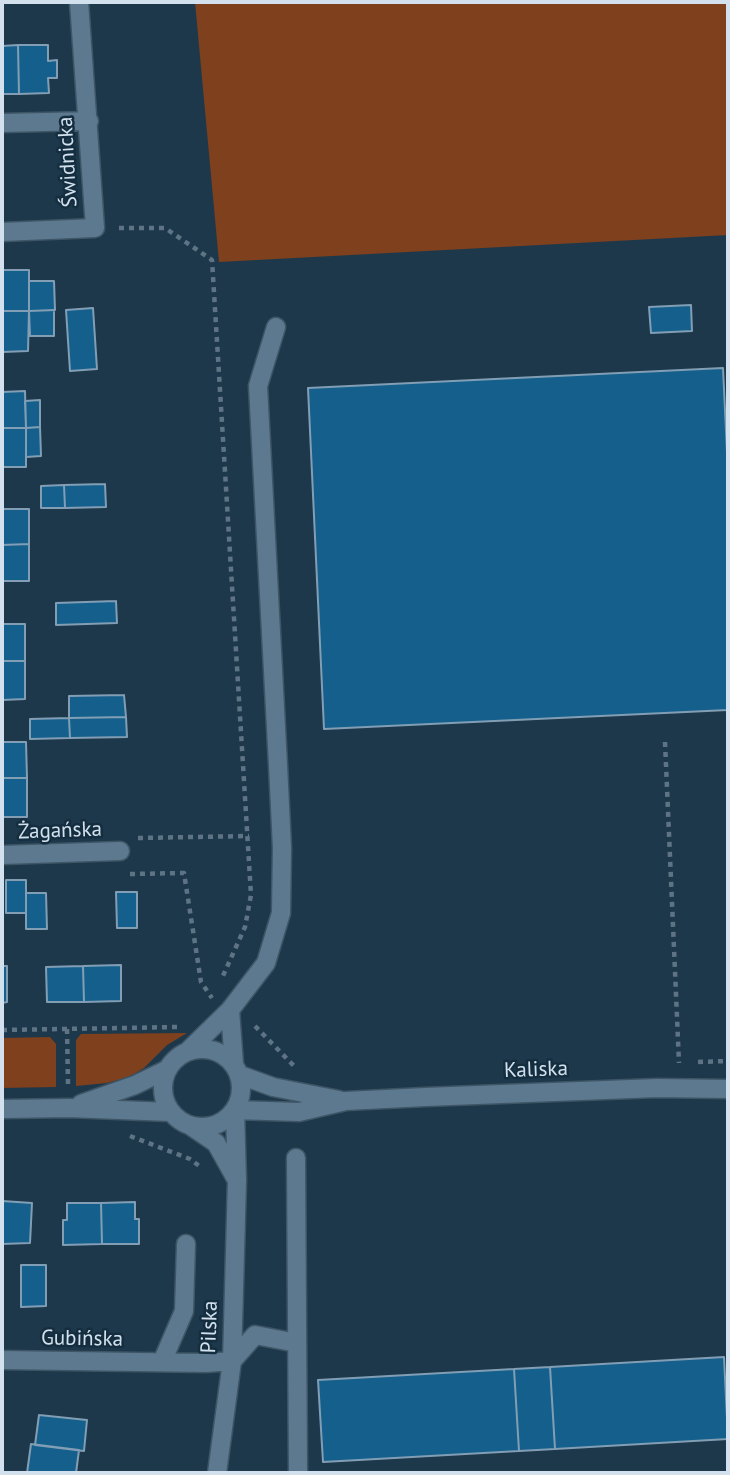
<!DOCTYPE html>
<meta charset="utf-8">
<style>
body{margin:0}
#map{position:relative;width:730px;height:1475px;overflow:hidden;background:#1e384b;font-family:"PT Sans",sans-serif}
canvas{display:block}
.frame{position:absolute;inset:0;border:4px solid #d2e1ed;pointer-events:none}
</style>
<div id="map">
<canvas width="730" height="1475"></canvas>
<div class="frame"></div>
</div>
<script>
const context = document.querySelector('canvas').getContext('2d');
context.lineJoin = 'round';
function fill(path, color) { context.fillStyle = color; context.fill(path, 'evenodd'); }
const shape = rows => new Path2D(rows.map(r => 'M' + r).join(''));
function stroke(path, color, width, dash) { context.strokeStyle = color; context.lineWidth = width; context.lineCap = dash ? 'butt' : 'round'; context.setLineDash(dash || []); context.stroke(path); }
function write(font, color, halo, rows, align = 'center') {
  context.font = font + ' "PT Sans",sans-serif'; context.lineWidth = 5; context.setLineDash([]); context.textBaseline = 'middle'; context.strokeStyle = halo; context.fillStyle = color; for (const [text, x, y, turn = 0] of rows) {
    context.save(); context.translate(x, y); context.rotate((+turn || 0) * Math.PI / 180); context.textAlign = isNaN(turn) ? turn : align; if (halo) context.strokeText(text, 0, 0); context.fillText(text, 0, 0); context.restore();
  }
}
fill(shape([
 [195,2,728,2,728,235,219,262],
 [187,1033,167,1045,144,1068,129,1077,107,1083,76,1086,76,1040,81,1034],
 [50,1037,56,1044,56,1087,2,1088,2,1038]
]), '#7f401d');
const building = shape([
 [18,45,19,94,2,94,2,46,18,45],
 [18,45,48,45,48,61,57,60,57,78,48,78,49,93,19,94,18,45],
 [2,270,29,270,29,311,2,311,2,270],
 [29,281,54,281,55,310,29,311,29,281],
 [691,305,692,331,651,333,649,307,691,305],
 [93,308,97,369,70,371,66,310,93,308],
 [54,310,54,336,30,336,29,311,54,310],
 [2,311,29,311,28,351,2,352,2,311],
 [723,368,728,473,728,710,324,729,308,388,723,368],
 [25,391,26,428,2,428,2,392,25,391],
 [40,400,40,427,26,428,25,401,40,400],
 [40,427,41,456,26,457,26,428,40,427],
 [2,428,26,428,26,467,2,467,2,428],
 [105,484,106,507,65,508,64,485,105,484],
 [64,485,65,508,41,508,41,486,64,485],
 [2,509,29,509,29,544,2,545,2,509],
 [29,544,29,581,2,581,2,545,29,544],
 [116,601,117,623,56,625,56,603,116,601],
 [2,624,25,624,25,661,2,661,2,624],
 [2,661,25,661,25,699,2,700,2,661],
 [124,695,126,717,69,718,69,696,124,695],
 [126,717,127,737,70,738,69,718,126,717],
 [69,718,70,738,30,739,30,719,69,718],
 [2,742,26,742,27,778,2,778,2,742],
 [2,778,27,778,27,817,2,817,2,778],
 [6,880,26,880,26,913,6,913,6,880],
 [116,892,137,892,137,928,117,928,116,892],
 [26,893,46,893,47,929,26,929,26,893],
 [121,965,121,1001,84,1002,83,966,121,965],
 [2,966,7,966,7,1002,2,1003,2,966],
 [83,966,84,1002,47,1002,46,967,83,966],
 [2,1201,32,1203,30,1243,2,1244,2,1201],
 [135,1202,135,1219,139,1219,139,1244,102,1244,101,1203,135,1202],
 [67,1203,101,1203,102,1244,63,1245,63,1220,67,1220,67,1203],
 [21,1265,46,1265,46,1306,21,1307,21,1265],
 [724,1357,728,1439,555,1449,550,1367,724,1357],
 [550,1367,555,1449,519,1451,514,1369,550,1367],
 [514,1369,519,1451,323,1462,318,1380,514,1369],
 [39,1415,87,1420,84,1451,35,1445,39,1415],
 [31,1444,79,1450,76,1473,27,1473,31,1444]
]);
fill(building, '#155f8c');
stroke(building, '#819eb5', 2);
const minor = shape([
 [2,123,89,121],
 [2,232,95,228,79,2],
 [2,855,120,851],
 [230,1010,234,1064],
 '163 1088a39 39 0 1 1 78 0a39 39 0 1 1-78 0Z',
 [189,1050,230,1010,266,963,281,913,282,848,278,765,258,386,276,327],
 [240,1075,273,1087,339,1100],
 [81,1104,135,1085,168,1069],
 [2,1109,69,1108,170,1112],
 [235,1110,299,1112,346,1101,425,1097,657,1088,728,1089],
 [191,1126,216,1143,235,1177],
 [296,1158,298,1473],
 [2,1360,206,1363,232,1361,255,1335,297,1343],
 [162,1362,184,1311,186,1244],
 [217,1473,232,1361,237,1180,235,1110]
]);
stroke(minor, '#3e5565', 21);
stroke(shape([
 [119,228,165,228,212,260,251,895,245,927,222,978],
 [665,742,679,1063],
 [138,838,249,836],
 [130,874,184,873,201,982,212,998],
 [255,1026,295,1067],
 [67,1029,68,1084],
 [2,1030,179,1027],
 [698,1062,728,1061],
 [130,1136,190,1159,202,1168]
]), '#5e7484', 4.5, [5, 5]);
stroke(minor, '#5d798f', 18);
write('21px', '#d2e1ed', '#142e40', [
 ["Świdnicka",68,162,-93],
 ["Żagańska",60,831,-2],
 ["Kaliska",536,1070,-2],
 ["Pilska",210,1327,-88],
 ["Gubińska",82,1339,1]
]);
</script>
